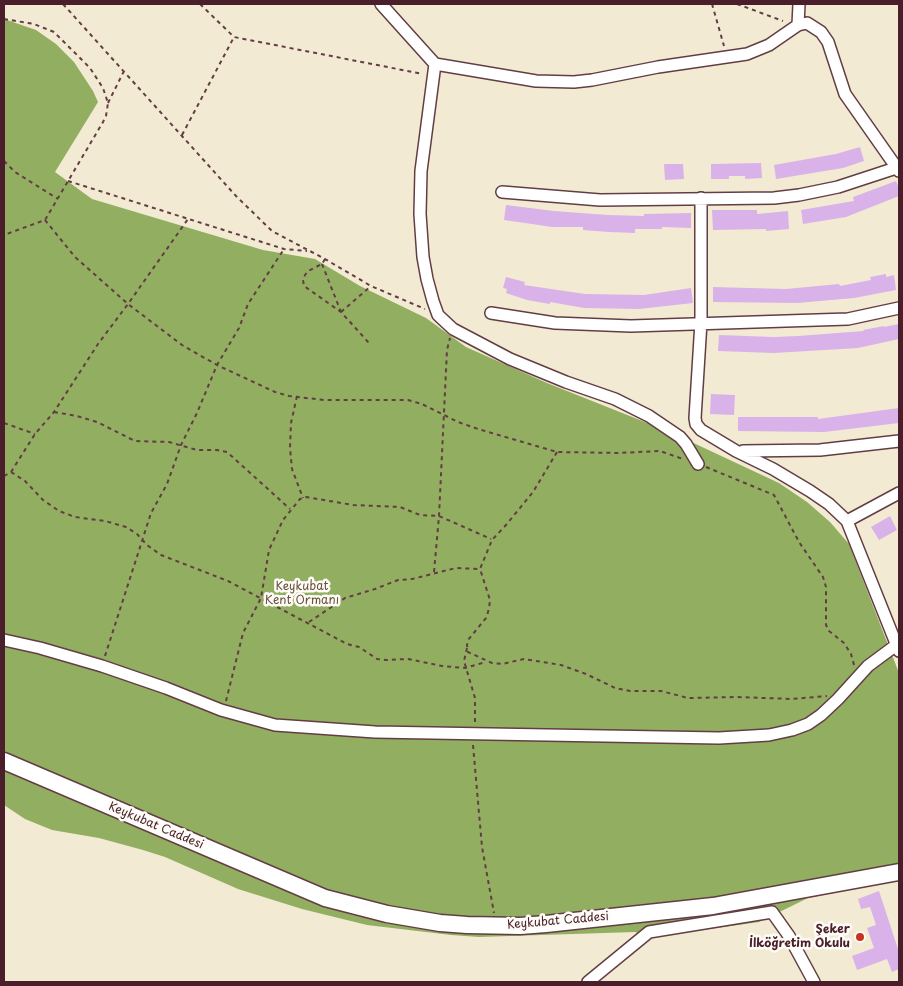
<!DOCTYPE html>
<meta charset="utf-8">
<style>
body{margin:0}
#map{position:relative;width:903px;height:986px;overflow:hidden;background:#f3ead3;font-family:"Playpen Sans",sans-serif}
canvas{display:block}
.frame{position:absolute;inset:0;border:5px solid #4a1f2b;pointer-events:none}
</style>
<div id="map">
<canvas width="903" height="986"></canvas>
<div class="frame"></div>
</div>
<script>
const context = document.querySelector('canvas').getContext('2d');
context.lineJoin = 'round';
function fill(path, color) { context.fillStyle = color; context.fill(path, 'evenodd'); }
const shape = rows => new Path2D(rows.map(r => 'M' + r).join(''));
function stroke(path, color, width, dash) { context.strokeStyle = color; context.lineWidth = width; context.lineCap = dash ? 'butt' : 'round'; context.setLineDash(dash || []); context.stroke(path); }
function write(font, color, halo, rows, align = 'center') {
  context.font = font + ' "Playpen Sans",sans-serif'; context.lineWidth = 5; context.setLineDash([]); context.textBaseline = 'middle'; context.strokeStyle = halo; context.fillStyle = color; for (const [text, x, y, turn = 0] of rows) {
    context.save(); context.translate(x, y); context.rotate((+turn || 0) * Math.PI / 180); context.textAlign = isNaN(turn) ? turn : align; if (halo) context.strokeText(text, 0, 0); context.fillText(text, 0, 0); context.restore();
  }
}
fill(shape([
 [4,19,36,30,56,44,74,62,93,91,98,102,55,172,92,199,263,250,315,259,360,286,426,318,466,347,547,383,670,432,779,483,807,502,830,522,849,544,899,673,899,880,808,898,759,922,654,937,635,932,479,937,451,935,367,925,302,909,238,889,165,857,143,850,99,838,52,830,25,819,4,805]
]), '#92ae60');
fill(shape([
 [860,147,864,161,843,168,776,179,774,165,836,154],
 [761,163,762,178,745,179,745,176,729,176,729,179,711,179,711,164],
 [664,164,683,164,684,179,665,180],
 [896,181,899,188,899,196,846,217,803,224,801,210,854,201,853,197],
 [506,205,554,211,608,215,644,216,644,214,691,213,691,228,662,227,662,229,635,229,635,233,609,232,583,230,583,227,552,227,532,224,504,220],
 [712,210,757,210,757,214,788,211,789,229,766,231,766,229,713,230],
 [886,274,886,277,894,275,896,290,854,298,797,303,713,302,713,287,786,289,839,284,840,286,871,280,870,277],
 [506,277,525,282,524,285,585,294,644,295,691,288,693,303,639,309,584,308,550,302,550,304,527,300,506,293,507,289,503,288],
 [899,324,899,339,858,348,774,353,718,351,719,335,774,337,798,336,864,331,863,330,884,326,884,327],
 [711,394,735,395,734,415,710,414],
 [899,408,899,423,824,432,738,431,738,417,818,417,818,419],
 [890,516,897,530,879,540,871,527],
 [879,891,899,952,899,969,892,972,887,959,857,970,852,956,874,948,867,928,876,925,870,907,861,909,858,899]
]), '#d9b2ea');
const street = shape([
 [381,4,435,64,421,171,420,214,423,257,427,279,433,301,438,315,453,329,510,359,566,382,615,399,649,416,680,437,686,444,698,464],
 [798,25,799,4],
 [435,64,536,81,574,82,592,80,658,67,747,54,769,45,798,25,807,23,821,32,828,42,845,94,899,171],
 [502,192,600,200,774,198,799,195,838,187,896,168],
 [701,198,701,322,695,418,696,424,701,430,736,451,773,469,810,491,829,504,847,521,899,651],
 [491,313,555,323,631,326,848,319,899,308],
 [743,451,820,450,899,441],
 [847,521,899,493],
 [4,640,40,648,102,666,166,688,221,710,275,725,375,732,719,738,769,735,792,730,808,724,821,715,838,699,868,666,899,643],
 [588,982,649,932,772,912,789,936,814,982]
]);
const secondary = shape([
 [4,761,325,898,387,914,440,923,467,925,520,926,546,924,713,906,899,872]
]);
stroke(street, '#633d44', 14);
stroke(secondary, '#633d44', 19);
stroke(shape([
 [63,4,236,196,272,231,325,259,371,286,425,309],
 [200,4,234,37,423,74],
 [712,4,724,46],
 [737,4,783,21],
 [4,19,34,24,54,32,90,68,103,88,108,103,106,116,103,122,45,220,4,235],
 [108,103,124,71],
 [182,135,234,37],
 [4,161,15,172,58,199],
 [68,181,284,249,307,251],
 [45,220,75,257,128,304,182,345,217,365,275,392,289,396,324,400,408,400,422,404,458,422,478,429,557,452,618,453,660,451,683,459],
 [325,259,322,264,308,271,305,275,303,280,304,286,341,312,369,343],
 [322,264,341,312],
 [341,312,371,286],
 [297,396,291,423,290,448,292,469,303,498],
 [54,412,77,416,97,422,135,441,169,442,197,450,217,450,227,452,290,509],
 [4,423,35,434],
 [557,452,533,492,506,525,492,540,480,569,490,600,489,609,486,618,468,640,467,645,468,652,492,663,502,664,524,659,561,665,586,674,615,688,630,691,661,691,688,698,737,697,792,699,827,696],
 [706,467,774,495,799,542,823,577,826,587,826,625,829,631,844,643,851,654,854,665],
 [11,472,25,481,43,500,59,511,75,517,105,521,126,527,137,534,147,545,161,555,228,581,347,644,359,647,377,659,386,660,408,659,442,666,465,668,486,662],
 [4,476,11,472,35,434,54,412,98,344,128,304,188,219],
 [434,572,439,516,447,350,450,338],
 [309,622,345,598,375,589,398,580,412,579,456,568,479,569],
 [467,648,464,661,475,698,475,724],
 [105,656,151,513,167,484,181,445,197,413,217,365,239,328,248,304,284,249],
 [226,701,243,633,261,598,269,550,283,520,300,499,306,497,353,505,400,507,420,515,439,516,491,539],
 [473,745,482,847,494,913]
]), '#633d44', 2, [4, 4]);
stroke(street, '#fff', 11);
stroke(secondary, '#fff', 16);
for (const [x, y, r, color] of [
 [860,937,5,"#c8321e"]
]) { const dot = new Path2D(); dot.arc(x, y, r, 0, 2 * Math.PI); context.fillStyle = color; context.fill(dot); stroke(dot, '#fdfcf7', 2); }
write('12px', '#6b523f', '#fdfcf7', [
 ["Keykubat",302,587],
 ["Kent Ormanı",302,601]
]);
write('12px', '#4a1f2b', '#fdfcf7', [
 ["Keykubat Caddesi",156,826,23],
 ["Keykubat Caddesi",558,921,-5]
]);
write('bold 12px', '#4a1f2b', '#fdfcf7', [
 ["Şeker",850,930],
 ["İlköğretim Okulu",850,944]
], 'right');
</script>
